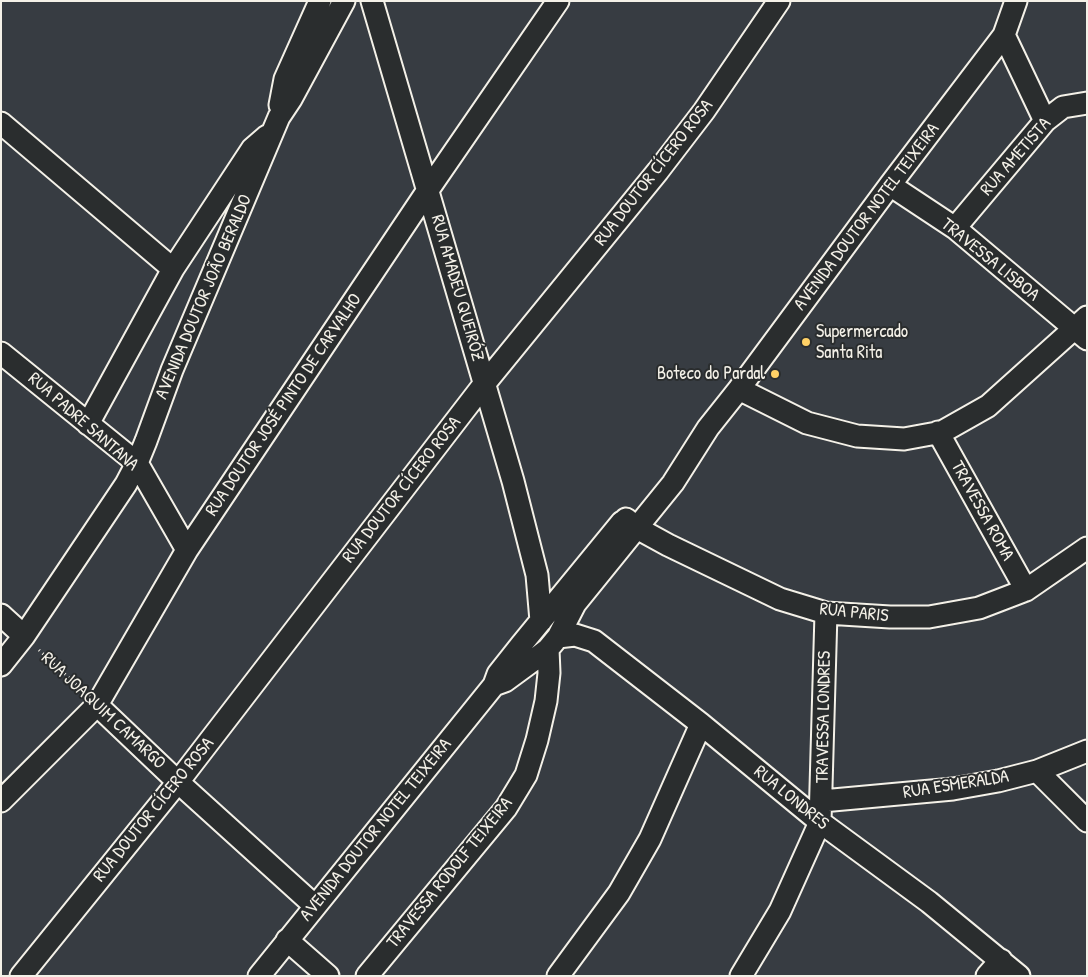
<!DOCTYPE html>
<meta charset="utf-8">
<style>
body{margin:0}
#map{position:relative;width:1088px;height:977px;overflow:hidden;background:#373c42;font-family:"Patrick Hand",sans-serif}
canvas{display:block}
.frame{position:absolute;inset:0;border:2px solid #f4f1e8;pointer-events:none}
</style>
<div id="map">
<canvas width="1088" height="977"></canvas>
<div class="frame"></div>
</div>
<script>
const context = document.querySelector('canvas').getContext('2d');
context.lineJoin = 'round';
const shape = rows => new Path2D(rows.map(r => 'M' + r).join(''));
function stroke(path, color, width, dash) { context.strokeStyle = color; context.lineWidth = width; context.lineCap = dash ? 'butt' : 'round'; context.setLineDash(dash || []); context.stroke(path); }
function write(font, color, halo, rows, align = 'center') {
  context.font = font + ' "Patrick Hand",sans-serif'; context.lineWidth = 4; context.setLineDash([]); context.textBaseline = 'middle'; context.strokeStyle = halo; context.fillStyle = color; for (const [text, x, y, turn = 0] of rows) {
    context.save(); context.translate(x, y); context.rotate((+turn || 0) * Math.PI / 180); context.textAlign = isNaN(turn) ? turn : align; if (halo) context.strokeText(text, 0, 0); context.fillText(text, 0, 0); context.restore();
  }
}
const minor = shape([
 [372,1,513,481,537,575,541,621],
 [1004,35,1045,121],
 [280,105,285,79,320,1],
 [1,123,173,269],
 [890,185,955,228,1087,339],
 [955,228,1045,121,1063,107,1087,103],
 [1,353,137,463,187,550],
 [739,389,807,423,857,436,904,439,942,432,988,406,1087,317],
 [88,424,173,269,252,149,267,136],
 [938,432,1026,590],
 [626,519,637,528,668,545,780,599,826,613,890,617,929,617,979,608,1026,590,1087,548],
 [1,615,24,636],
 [558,637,575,635,594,641,701,724,820,822,929,902,1019,976],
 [1,665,24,636,126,484,137,463,146,441,172,370,279,117,291,99,344,1],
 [494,685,505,681,535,659,548,649,558,637,575,604,673,483,708,428,739,389,890,185,1004,35,1016,1],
 [97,705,178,782,315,906],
 [1037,771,1087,821],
 [1,801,97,705,187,550,428,190,558,1],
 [822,801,953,789,998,781,1037,771,1087,751],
 [287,940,328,976],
 [21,976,178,782,485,383,658,171,704,111,779,1],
 [259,976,494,685,498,674,521,645,622,522],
 [367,976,506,808,526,775,537,740,546,701,549,673,548,649],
 [558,976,619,893,650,839,701,724],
 [741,976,780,911,820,822,826,613],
 [987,976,1001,960]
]);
stroke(minor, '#f4f1e8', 25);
stroke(shape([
 [39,650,82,690]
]), '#f4f1e8', 3, [1, 4]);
stroke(minor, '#2a2d2e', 21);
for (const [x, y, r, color] of [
 [806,342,5,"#ffd166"],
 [775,374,5,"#ffd166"]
]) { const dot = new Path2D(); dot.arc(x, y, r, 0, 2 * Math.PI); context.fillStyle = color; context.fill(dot); stroke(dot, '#2a2d2e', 2); }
write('18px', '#f4f1e8', '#2a2d2e', [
 ["RUA AMETISTA",1016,157,-49],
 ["RUA DOUTOR CÍCERO ROSA",654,173,-52],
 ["AVENIDA DOUTOR NOTEL TEIXEIRA",867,217,-53],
 ["TRAVESSA LISBOA",990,260,39],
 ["RUA AMADEU QUEIRÓZ",457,288,74],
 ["AVENIDA DOUTOR JOÃO BERALDO",204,297,-67],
 ["RUA DOUTOR JOSÉ PINTO DE CARVALHO",284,405,-56],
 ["RUA PADRE SANTANA",83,422,41],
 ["RUA DOUTOR CÍCERO ROSA",402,490,-52],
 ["TRAVESSA ROMA",982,511,61],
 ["RUA PARIS",854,613,6],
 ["RUA JOAQUIM CAMARGO",103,711,43],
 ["TRAVESSA LONDRES",824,717,-89],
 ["RUA ESMERALDA",956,785,-9],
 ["RUA LONDRES",791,798,39],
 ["RUA DOUTOR CÍCERO ROSA",154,810,-51],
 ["AVENIDA DOUTOR NOTEL TEIXEIRA",376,830,-51],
 ["TRAVESSA RODOLF TEIXEIRA",450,873,-51]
]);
write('18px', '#f4f1e8', '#2a2d2e', [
 ["Supermercado",816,332],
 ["Santa Rita",816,353],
 ["Boteco do Pardal",765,374,"right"]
], 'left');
</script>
